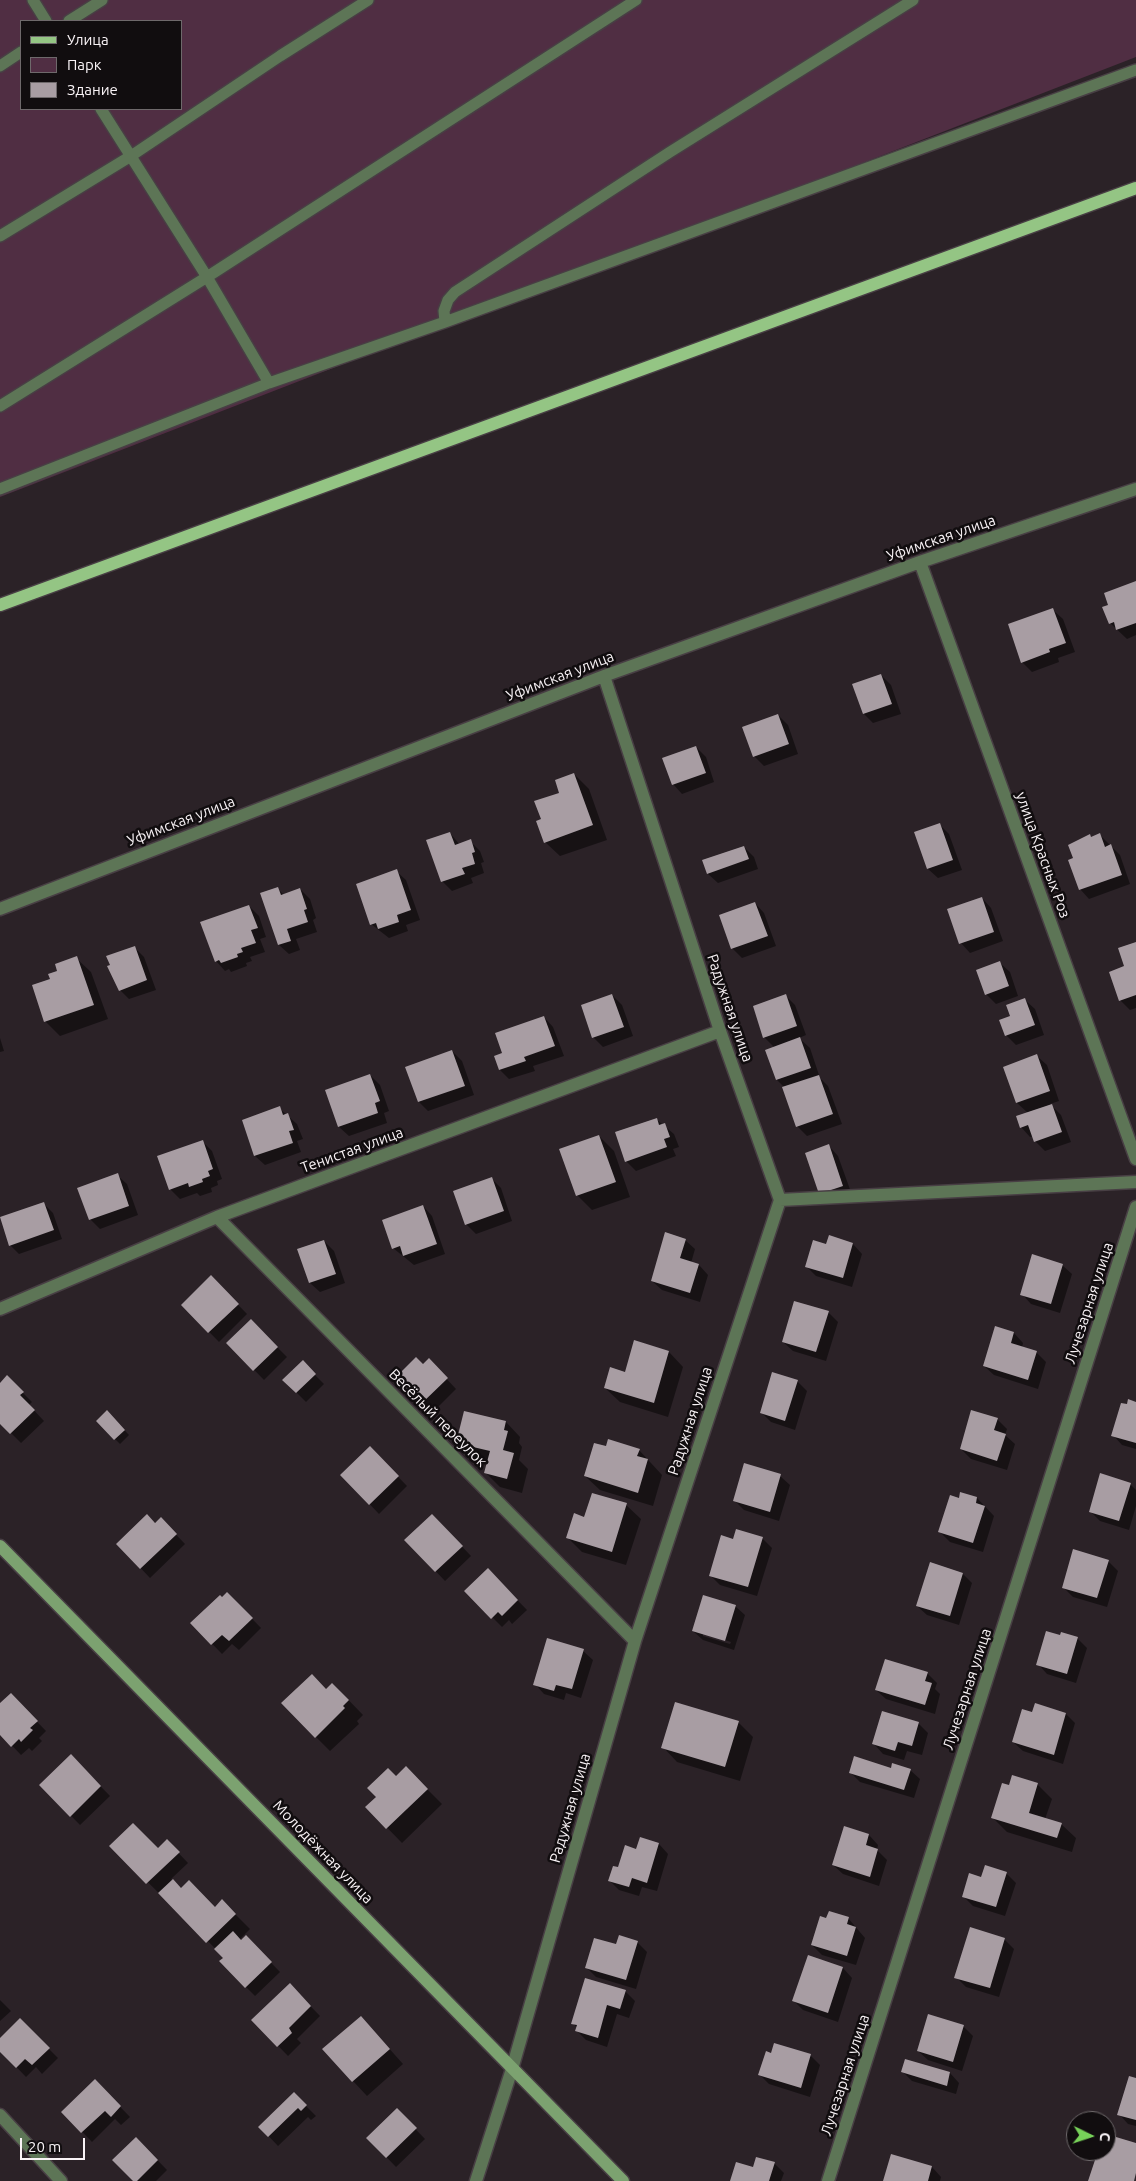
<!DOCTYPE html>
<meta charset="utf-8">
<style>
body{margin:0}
#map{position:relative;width:1136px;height:2181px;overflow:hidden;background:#2b2227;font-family:Ubuntu,sans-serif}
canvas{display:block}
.legend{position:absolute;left:20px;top:20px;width:162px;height:90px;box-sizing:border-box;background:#110d0f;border:1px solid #6e696b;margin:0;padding:6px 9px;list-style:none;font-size:15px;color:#f9f3f6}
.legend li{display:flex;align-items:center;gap:10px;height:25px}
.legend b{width:25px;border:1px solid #6e696b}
.north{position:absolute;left:1066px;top:2111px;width:50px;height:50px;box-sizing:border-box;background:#110d0f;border:1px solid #6e696b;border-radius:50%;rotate:94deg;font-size:14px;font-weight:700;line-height:20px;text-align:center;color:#f9f3f6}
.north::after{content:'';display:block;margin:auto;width:18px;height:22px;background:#77d259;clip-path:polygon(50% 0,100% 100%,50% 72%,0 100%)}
.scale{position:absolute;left:20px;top:2138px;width:65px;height:22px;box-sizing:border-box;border:2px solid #f9f3f6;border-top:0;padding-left:6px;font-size:15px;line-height:18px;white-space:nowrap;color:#f9f3f6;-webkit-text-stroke:4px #110d0f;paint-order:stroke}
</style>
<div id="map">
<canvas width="1136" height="2181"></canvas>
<ul class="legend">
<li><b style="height:6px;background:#94c584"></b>Улица</li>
<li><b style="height:14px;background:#502e43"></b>Парк</li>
<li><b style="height:14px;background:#a89da3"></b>Здание</li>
</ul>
<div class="north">С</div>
<div class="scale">20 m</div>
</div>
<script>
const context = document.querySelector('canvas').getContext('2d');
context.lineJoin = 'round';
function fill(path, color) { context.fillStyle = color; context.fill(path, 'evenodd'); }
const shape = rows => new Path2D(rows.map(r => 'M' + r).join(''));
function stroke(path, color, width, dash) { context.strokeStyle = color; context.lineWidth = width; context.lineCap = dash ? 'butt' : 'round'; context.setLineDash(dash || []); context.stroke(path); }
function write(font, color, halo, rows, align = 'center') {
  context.font = font + ' Ubuntu,sans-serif'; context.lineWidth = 5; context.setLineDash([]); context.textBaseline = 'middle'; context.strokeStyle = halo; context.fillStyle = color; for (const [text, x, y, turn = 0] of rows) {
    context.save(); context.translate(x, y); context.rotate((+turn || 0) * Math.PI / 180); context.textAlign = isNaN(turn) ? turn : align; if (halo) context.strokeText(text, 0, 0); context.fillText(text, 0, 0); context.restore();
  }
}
fill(shape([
 [0,0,1136,0,1136,57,0,497],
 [21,21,181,21,181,109,21,109]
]), '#502e43');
fill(shape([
 [1136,582,1136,635,1127,639,1110,623,1110,606],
 [1053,610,1063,619,1075,652,1058,658,1059,662,1032,672,1022,662],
 [881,675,891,685,901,714,873,723,864,714,854,685],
 [778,715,788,725,798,754,764,766,754,756],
 [696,747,706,757,714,782,682,794,673,784],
 [574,774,589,789,607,840,560,856,545,842,543,820],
 [939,824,949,834,962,870,938,878,928,869],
 [450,833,460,845,470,841,480,851,484,862,481,863,484,873,471,878,473,883,452,891,442,881],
 [1100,835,1120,855,1130,884,1089,899,1080,889,1074,859,1091,838],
 [744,847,754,857,758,869,718,883,708,874,704,861],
 [396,871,406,880,420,920,406,925,408,931,389,938,371,924],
 [277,888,284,895,300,889,310,899,316,918,313,920,317,932,296,939,300,950,289,954,279,945,262,894],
 [982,898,991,908,1003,941,970,953,961,943],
 [755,903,764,913,776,946,742,958,732,948],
 [249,906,259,916,266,937,260,939,265,952,250,957,252,961,246,963,247,966,231,972,229,969,225,971,216,961],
 [1136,943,1136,1008,1130,1010,1120,1000],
 [134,947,144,957,156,990,129,999,120,990],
 [76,958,91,972,108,1019,60,1036,46,1022,33,986,51,979],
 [1000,963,1010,972,1018,996,996,1004,986,994],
 [612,995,622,1005,633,1036,603,1047,593,1037],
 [786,996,795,1005,806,1035,799,1038,810,1048,820,1078,828,1086,842,1124,807,1136,797,1126,785,1088,777,1080,775,1048,764,1037],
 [1025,1000,1035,1009,1044,1035,1016,1045,1006,1035,1012,1017],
 [544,1017,553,1027,564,1056,533,1066,535,1071,509,1079,500,1070,495,1057,504,1054],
 [0,1038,4,1051,0,1052],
 [452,1051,462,1061,474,1095,428,1111,419,1102],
 [1037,1056,1047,1065,1059,1101,1050,1104,1061,1115,1071,1142,1045,1151,1035,1141,1033,1136,1030,1137,1021,1127,1028,1113,1017,1103],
 [370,1075,380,1085,389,1111,384,1113,387,1123,349,1136,339,1127,327,1091],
 [279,1108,297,1124,303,1139,297,1141,301,1152,265,1165,255,1156],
 [656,1119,674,1134,679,1147,673,1149,676,1156,636,1171,626,1161],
 [599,1136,614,1151,630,1197,592,1210,577,1195],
 [202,1141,212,1151,222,1179,217,1181,218,1185,211,1188,212,1192,200,1196,197,1193,180,1199,170,1189],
 [829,1146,838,1156,852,1195,820,1193],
 [117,1175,127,1184,138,1215,100,1229,90,1219],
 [491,1178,501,1188,512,1221,476,1234,466,1224],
 [43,1203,53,1213,62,1239,19,1254,10,1245],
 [423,1206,432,1216,445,1254,414,1265,393,1248],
 [685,1240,695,1249,691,1263,699,1265,708,1275,700,1302,662,1290,652,1281],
 [324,1241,334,1251,345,1283,320,1292,310,1283,299,1250],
 [853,1244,862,1254,852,1287,816,1276,806,1266,827,1245],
 [1062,1265,1072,1274,1060,1313,1031,1304,1022,1294],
 [211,1277,247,1314,219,1342,183,1305],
 [828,1312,838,1322,826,1361,793,1351,783,1342],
 [251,1321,287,1357,264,1380,228,1343],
 [996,1328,1014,1333,1023,1343,1022,1348,1036,1352,1046,1362,1038,1389,994,1375,984,1366],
 [635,1342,669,1352,683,1367,668,1417,620,1402,605,1388,626,1373],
 [429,1360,456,1389,432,1413,397,1377,423,1366],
 [302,1362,324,1384,306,1402,284,1380],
 [7,1377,32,1402,29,1405,44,1421,21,1443,0,1422,0,1385],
 [797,1381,807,1391,795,1430,771,1422,762,1413],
 [1136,1403,1136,1449,1122,1445,1113,1435],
 [107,1412,129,1435,120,1444,97,1421],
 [997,1419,1007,1429,1005,1435,1015,1444,1007,1470,971,1459,961,1449],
 [506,1422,520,1437,519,1443,522,1447,519,1460,528,1469,522,1493,500,1487,486,1473,488,1461,472,1457,458,1443],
 [370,1448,407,1486,379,1514,342,1475],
 [639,1450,662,1475,653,1506,600,1490,585,1476],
 [780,1476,790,1485,779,1521,744,1510,734,1500],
 [1130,1484,1136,1490,1136,1506,1129,1530,1100,1521,1090,1511],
 [977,1498,994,1516,983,1552,950,1542,940,1532],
 [626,1505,641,1519,626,1565,582,1552,567,1537,585,1518],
 [432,1515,471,1556,445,1581,406,1540],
 [161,1519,185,1544,150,1578,118,1544],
 [762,1538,772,1548,757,1596,720,1585,710,1575,734,1541],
 [1108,1561,1118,1571,1107,1607,1073,1597,1063,1587],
 [488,1570,527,1610,512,1624,509,1620,502,1627,466,1591],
 [963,1574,972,1583,959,1625,927,1615,917,1606],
 [227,1593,261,1628,239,1650,232,1644,222,1654,192,1623],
 [735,1606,745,1615,734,1650,703,1640,693,1631],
 [703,1633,731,1642,730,1644,703,1636],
 [1061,1637,1077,1638,1087,1648,1076,1683,1047,1674,1038,1664],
 [583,1651,593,1660,581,1698,566,1693,564,1700,544,1694,535,1684],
 [927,1673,937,1683,935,1689,940,1694,935,1714,886,1699,876,1690],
 [333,1684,363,1715,357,1721,359,1724,330,1751,316,1737,327,1690],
 [11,1695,46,1731,39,1738,42,1741,32,1751,29,1748,21,1755,0,1733,0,1705],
 [1033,1713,1066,1714,1075,1723,1063,1764,1023,1751,1013,1742],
 [738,1722,753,1737,740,1781,677,1762,663,1747],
 [918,1723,928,1733,922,1755,907,1751,904,1760,883,1754,874,1744],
 [71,1756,110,1796,80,1825,41,1785],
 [406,1768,442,1804,402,1843,367,1807],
 [892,1769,910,1770,920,1779,914,1798,860,1782,850,1772],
 [1037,1784,1052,1799,1045,1819,1061,1824,1076,1838,1072,1852,1007,1832,992,1817,1010,1787],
 [869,1835,878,1845,877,1850,887,1860,879,1886,843,1874,833,1865],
 [641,1839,659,1844,668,1854,657,1891,642,1887,639,1896,619,1890,610,1881,637,1850],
 [167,1841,188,1863,171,1879,182,1889,215,1908,222,1901,250,1929,239,1940,241,1942,246,1937,280,1972,255,1996,221,1962,225,1958,111,1846,158,1850],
 [1006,1873,1016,1883,1005,1916,973,1906,963,1896],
 [848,1918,865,1938,856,1965,822,1955,812,1945,827,1919],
 [1004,1939,1014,1949,999,1997,966,1987,956,1977],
 [637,1942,647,1952,636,1989,596,1977,586,1967,617,1946],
 [809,1957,843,1968,852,1978,838,2022,803,2010,794,2001],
 [290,1985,320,2016,297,2039,301,2043,288,2056,253,2020],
 [625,1991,635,2001,629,2018,617,2014,607,2047,586,2040,576,2030,577,2028,573,2023],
 [0,2000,11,2011,0,2021],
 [361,2017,403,2064,367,2096,353,2081],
 [20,2020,58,2058,42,2074,36,2067,26,2077,0,2050,0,2040],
 [963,2026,973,2036,962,2071,928,2060,918,2051],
 [772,2054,810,2055,820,2065,810,2097,769,2084,760,2075],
 [906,2060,950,2073,959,2083,956,2094,912,2081,902,2071],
 [1136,2079,1136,2126,1128,2124,1119,2114],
 [95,2081,130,2117,121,2125,115,2119,92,2142,63,2112],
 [294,2094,316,2116,311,2120,308,2117,278,2146,260,2127],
 [397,2110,425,2139,396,2167,368,2138],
 [136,2138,167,2170,156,2181,134,2181],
 [774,2163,784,2173,781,2181,732,2181,754,2169],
 [932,2167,941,2177,940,2181,884,2181]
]), '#0007');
fill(shape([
 [1136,581,1136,623,1116,630,1114,622,1109,624,1102,607,1108,605,1104,593],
 [1053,608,1066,643,1049,649,1050,652,1021,663,1008,624],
 [881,674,892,704,863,714,852,684],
 [778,714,789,744,753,757,742,727],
 [696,746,706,773,672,785,662,758],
 [574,773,593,825,544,843,536,821,541,819,534,801,559,793,555,780],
 [940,823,953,860,927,869,914,832],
 [450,832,455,845,471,839,475,852,472,853,475,864,462,868,465,874,441,882,426,840],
 [1100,833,1105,847,1111,844,1122,875,1079,890,1068,860,1073,858,1068,845,1090,834,1091,837],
 [744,846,749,859,707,874,702,860],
 [397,869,411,910,397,915,399,922,378,929,376,923,370,925,356,884],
 [278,887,281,895,300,888,307,909,304,910,308,922,287,929,291,941,278,945,260,893],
 [982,897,994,932,959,944,947,909],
 [755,902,768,936,731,949,719,915],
 [249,905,258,928,251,930,256,943,241,948,243,952,237,954,238,957,221,963,219,960,215,962,200,922],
 [1136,942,1136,995,1119,1001,1109,972,1124,966,1118,948],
 [135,946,147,980,119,991,107,966,110,965,106,956],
 [77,956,94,1005,44,1022,32,985,50,979,48,974,57,971,55,964],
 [1000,961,1009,986,985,995,976,970],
 [612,994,624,1027,592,1038,581,1005],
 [786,994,797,1026,763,1038,753,1006],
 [1025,998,1035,1025,1005,1036,999,1020,1010,1016,1006,1005],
 [544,1016,555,1046,524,1057,526,1061,499,1070,494,1056,502,1053,495,1033],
 [800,1037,811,1068,776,1080,765,1050],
 [452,1050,465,1086,418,1102,405,1067],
 [1037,1054,1050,1091,1016,1103,1003,1067],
 [370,1074,380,1101,375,1103,378,1113,338,1127,325,1090],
 [819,1075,833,1114,796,1127,782,1087],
 [1052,1104,1062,1132,1034,1142,1028,1125,1020,1128,1016,1116],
 [280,1106,283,1115,288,1113,294,1130,289,1131,293,1143,254,1156,242,1120],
 [657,1118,659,1125,665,1123,670,1137,664,1139,667,1147,625,1162,615,1132],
 [599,1135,616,1182,576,1196,559,1149],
 [203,1140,213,1169,208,1171,210,1176,202,1179,203,1182,189,1187,188,1183,169,1190,157,1156],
 [829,1144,843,1186,819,1194,805,1153],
 [118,1173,129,1206,89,1220,77,1188],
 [492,1177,504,1211,465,1225,453,1191],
 [44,1202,54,1230,9,1246,0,1217],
 [423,1205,437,1244,403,1256,400,1246,392,1249,382,1220],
 [665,1232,686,1239,680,1258,699,1264,690,1293,651,1281],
 [829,1235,853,1243,843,1278,805,1267,813,1240,826,1244],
 [324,1240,336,1274,309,1283,297,1249],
 [1032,1254,1063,1264,1051,1304,1020,1295],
 [211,1275,239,1304,208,1333,181,1305],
 [794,1301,829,1311,816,1352,782,1342],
 [251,1319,278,1347,253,1371,226,1343],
 [995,1326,1014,1332,1011,1343,1037,1351,1028,1380,983,1366],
 [634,1340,669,1351,654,1403,604,1388,610,1367,625,1372],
 [416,1357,423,1364,429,1358,448,1378,421,1404,396,1377],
 [303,1360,316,1374,296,1393,282,1380],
 [772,1372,798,1380,785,1421,760,1413],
 [7,1375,24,1392,20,1395,35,1410,10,1434,0,1424,0,1383],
 [1128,1399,1136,1402,1136,1443,1111,1436,1121,1403,1127,1404],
 [107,1410,125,1430,114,1440,96,1421],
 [971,1410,998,1418,994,1430,1006,1434,997,1461,960,1449],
 [464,1411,506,1421,504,1430,508,1431,503,1450,514,1453,507,1479,484,1473,490,1451,456,1443],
 [608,1439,640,1449,637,1456,648,1459,638,1493,584,1476,594,1443,606,1446],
 [370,1446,399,1476,369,1505,340,1475],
 [744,1463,781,1474,770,1512,733,1501],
 [1100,1473,1131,1483,1119,1521,1089,1512],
 [960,1492,977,1497,976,1503,985,1506,973,1543,938,1532,950,1495,959,1498],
 [592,1493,627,1503,612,1552,566,1538,574,1513,584,1517],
 [147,1514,155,1523,161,1517,177,1534,140,1569,116,1544],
 [432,1514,463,1546,435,1572,404,1540],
 [736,1529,763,1537,748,1587,709,1576,721,1535,733,1539],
 [1073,1549,1109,1560,1097,1598,1062,1588],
 [930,1562,963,1573,950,1616,916,1606],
 [488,1568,518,1600,502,1616,498,1612,491,1619,464,1591],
 [227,1592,253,1618,229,1641,222,1635,211,1645,190,1623,220,1595,222,1597],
 [703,1595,736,1605,725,1641,692,1631],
 [1046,1631,1060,1635,1061,1632,1078,1637,1067,1674,1036,1665],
 [547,1638,584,1649,572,1689,556,1685,554,1691,533,1685],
 [885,1659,928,1672,925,1681,932,1683,925,1705,875,1690],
 [312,1674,326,1689,332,1683,349,1700,343,1706,345,1708,315,1738,281,1703],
 [11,1693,38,1721,30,1728,33,1730,21,1742,19,1739,11,1747,0,1735,0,1703],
 [675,1702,739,1721,725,1767,661,1748],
 [1035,1703,1066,1713,1054,1755,1012,1742,1022,1709,1032,1712],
 [882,1711,919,1722,912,1746,898,1742,895,1751,872,1744],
 [71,1754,101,1786,70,1817,39,1785],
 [854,1756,891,1768,892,1763,911,1769,904,1790,849,1773],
 [406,1766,428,1789,386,1829,365,1807,376,1797,367,1788,388,1768,396,1776],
 [1012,1775,1038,1783,1029,1813,1062,1823,1057,1838,991,1818,1002,1783,1009,1785],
 [133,1823,158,1848,167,1839,180,1852,146,1884,109,1846],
 [844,1826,869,1834,866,1845,878,1849,870,1877,832,1865],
 [640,1837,659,1843,647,1883,632,1878,629,1887,608,1881,613,1866,618,1867,625,1845,636,1849],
 [985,1865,1007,1872,996,1907,962,1897,969,1873,981,1877],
 [173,1879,181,1888,189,1880,215,1907,222,1899,236,1914,206,1943,158,1893],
 [829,1911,849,1917,847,1924,856,1927,847,1956,811,1945,820,1916,826,1918],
 [970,1927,1005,1938,990,1988,954,1978],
 [233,1931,241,1940,246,1935,272,1962,245,1988,219,1961,223,1958,214,1949],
 [619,1935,638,1941,626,1980,585,1968,594,1938,616,1944],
 [808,1955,843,1967,828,2013,792,2001],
 [585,1978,626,1990,620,2009,607,2005,598,2038,575,2031,577,2025,571,2024],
 [290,1983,311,2006,289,2028,292,2033,277,2047,251,2020],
 [928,2014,964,2025,953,2062,917,2051],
 [361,2016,390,2049,352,2082,322,2049],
 [20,2018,50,2048,32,2065,25,2059,16,2068,0,2052,0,2038],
 [774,2043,811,2054,801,2088,758,2075,766,2051,771,2053],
 [905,2059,950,2072,947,2086,901,2072],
 [1129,2076,1136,2078,1136,2120,1117,2115],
 [95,2079,121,2106,111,2117,105,2111,81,2133,61,2112],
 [294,2092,307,2105,301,2111,298,2108,268,2137,258,2127],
 [397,2108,417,2128,386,2158,366,2138],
 [1106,2134,1136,2143,1136,2173,1134,2181,1088,2181,1098,2151,1106,2151],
 [136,2137,158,2160,137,2181,133,2181,112,2160],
 [891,2154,932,2166,928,2181,883,2181],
 [756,2157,775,2162,769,2181,730,2181,736,2162,753,2167]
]), '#a89da3');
const lane = shape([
 [33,0,46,21],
 [69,21,102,0],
 [0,66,21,52],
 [101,109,207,277,269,383],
 [0,236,131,156,280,56,368,0],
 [445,322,444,311,448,300,455,292,670,152,913,0],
 [0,406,207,277,636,0],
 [0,489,269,383,445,322,1136,70]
]);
const street = shape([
 [920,562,1136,1159],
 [0,909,604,676,920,562,1136,489],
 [780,1200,1136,1182],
 [217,1217,635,1641],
 [0,1309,217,1217,720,1031],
 [0,2115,61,2181],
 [476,2181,512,2069,635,1641,780,1200,720,1031,604,676],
 [828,2181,1136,1207]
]);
const secondary = shape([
 [0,1546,623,2181]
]);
const primary = shape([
 [0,605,1136,188]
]);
stroke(lane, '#483f44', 14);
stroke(street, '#483f44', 15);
stroke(secondary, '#483f44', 15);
stroke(primary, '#483f44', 15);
stroke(lane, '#5d7556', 11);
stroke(street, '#5d7556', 12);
stroke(secondary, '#7ca270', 12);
stroke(primary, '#94c584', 12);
write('15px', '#f9f3f6', '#110d0f', [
 ["Уфимская улица",941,538,-19],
 ["Уфимская улица",560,676,-21],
 ["Уфимская улица",181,821,-21],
 ["улица Красных Роз",1043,855,70],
 ["Радужная улица",730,1008,71],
 ["Тенистая улица",352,1150,-20],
 ["Лучезарная улица",1089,1303,-72],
 ["Весёлый переулок",438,1418,45],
 ["Радужная улица",690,1421,-72],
 ["Лучезарная улица",967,1689,-72],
 ["Радужная улица",570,1808,-74],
 ["Молодёжная улица",323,1852,46],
 ["Лучезарная улица",845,2075,-72]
]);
</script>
